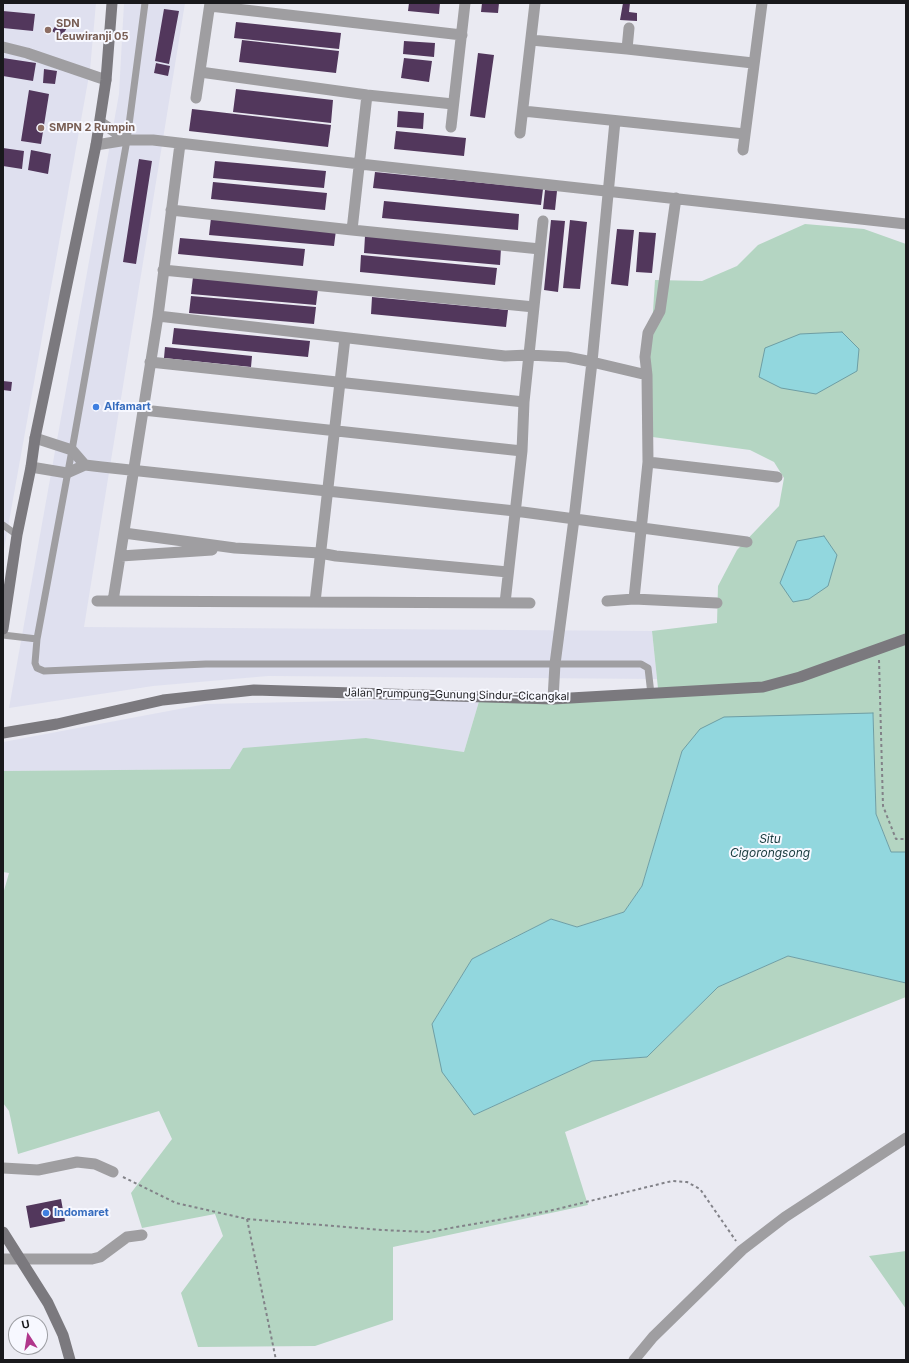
<!DOCTYPE html>
<meta charset="utf-8">
<style>
body{margin:0}
#map{position:relative;width:909px;height:1363px;overflow:hidden;background:#eaeaf2;font-family:Inter,sans-serif}
canvas{display:block}
.frame{position:absolute;inset:0;border:4px solid #19191c;pointer-events:none}
.north{position:absolute;left:8px;top:1315px;width:40px;height:40px;box-sizing:border-box;background:#f7f8ff;border:1px solid #9e9fa4;border-radius:50%;rotate:348deg;font-size:11px;font-weight:700;line-height:16px;text-align:center;color:#19191c}
.north::after{content:'';display:block;margin:auto;width:14px;height:18px;background:#b0378c;clip-path:polygon(50% 0,100% 100%,50% 72%,0 100%)}
</style>
<div id="map">
<canvas width="909" height="1363"></canvas>
<div class="frame"></div>
<div class="north">U</div>
</div>
<script>
const context = document.querySelector('canvas').getContext('2d');
context.lineJoin = 'round';
function fill(path, color) { context.fillStyle = color; context.fill(path, 'evenodd'); }
const shape = rows => new Path2D(rows.map(r => 'M' + r).join(''));
function stroke(path, color, width, dash) { context.strokeStyle = color; context.lineWidth = width; context.lineCap = dash ? 'butt' : 'round'; context.setLineDash(dash || []); context.stroke(path); }
function write(font, color, halo, rows, align = 'center') {
  context.font = font + ' Inter,sans-serif'; context.lineWidth = 4; context.setLineDash([]); context.textBaseline = 'middle'; context.strokeStyle = halo; context.fillStyle = color; for (const [text, x, y, turn = 0] of rows) {
    context.save(); context.translate(x, y); context.rotate((+turn || 0) * Math.PI / 180); context.textAlign = isNaN(turn) ? turn : align; if (halo) context.strokeText(text, 0, 0); context.fillText(text, 0, 0); context.restore();
  }
}
fill(shape([
 [3,3,96,3,90,70,3,555],
 [124,3,185,3,84,627,652,631,657,679,268,676,153,686,9,708,119,94],
 [480,698,464,752,366,738,230,769,3,771,3,742,206,704]
]), '#dfe0ef');
fill(shape([
 [805,224,864,229,906,244,906,852,891,852,876,814,873,713,682,751,642,886,624,912,577,927,551,919,472,959,432,1024,474,1115,592,1061,647,1057,718,987,788,956,906,983,906,997,565,1132,588,1205,393,1247,393,1320,315,1346,198,1347,181,1293,223,1236,215,1214,142,1228,131,1193,172,1139,159,1111,18,1154,9,1111,3,1103,3,894,9,873,3,872,3,771,230,769,243,748,366,738,464,752,480,698,659,698,652,631,717,623,718,586,737,550,779,506,784,478,774,462,750,450,645,436,655,280,702,281,737,266,758,245],
 [906,1251,906,1309,869,1256]
]), '#b4d5c2');
const water = shape([
 [842,332,859,349,857,371,816,394,781,388,759,377,765,348,800,334,842,332],
 [824,536,837,555,828,586,809,599,793,602,780,583,797,541,824,536],
 [873,713,876,814,891,852,906,852,906,983,788,956,718,987,647,1057,592,1061,474,1115,442,1072,432,1024,472,959,551,919,577,927,624,912,642,886,682,751,700,729,724,717,873,713]
]);
fill(water, '#92d7de');
stroke(water, '#6e9ea4', 1);
fill(shape([
 [409,3,440,3,439,14,408,11],
 [482,3,499,3,498,13,481,12],
 [623,3,630,3,629,12,637,13,637,21,620,20],
 [164,9,179,11,169,64,155,61],
 [3,11,35,14,33,31,3,28],
 [58,22,67,28,61,37,52,31],
 [236,22,341,33,339,49,234,38],
 [242,40,339,51,336,73,239,62],
 [404,41,435,43,434,57,403,54],
 [478,53,494,55,485,118,470,116],
 [3,58,36,63,33,81,3,76],
 [404,58,432,61,429,82,401,78],
 [156,63,170,66,168,76,154,73],
 [44,69,57,71,55,84,43,83],
 [236,89,333,100,331,123,233,112],
 [29,90,49,94,41,144,21,141],
 [192,109,331,125,328,147,189,131],
 [398,111,424,113,423,129,397,127],
 [396,131,466,138,464,156,394,149],
 [3,148,24,151,22,169,3,166],
 [31,150,51,154,48,174,28,170],
 [139,159,152,161,136,264,123,262],
 [215,161,326,171,324,188,213,178],
 [375,172,543,189,541,205,373,188],
 [213,182,327,193,325,210,211,199],
 [545,190,557,191,555,210,543,209],
 [384,201,519,214,518,230,382,218],
 [211,218,336,230,334,246,209,235],
 [551,220,565,221,558,292,544,290],
 [570,220,587,222,580,289,563,288],
 [617,229,634,230,628,286,611,284],
 [639,232,656,233,652,273,636,272],
 [365,236,501,248,500,265,364,253],
 [180,238,305,249,303,266,178,254],
 [361,255,497,268,495,285,360,272],
 [193,277,318,289,316,305,191,294],
 [191,296,316,307,314,324,189,313],
 [372,297,508,310,506,327,371,314],
 [174,328,310,341,308,357,172,344],
 [165,347,252,356,251,367,164,358],
 [3,381,12,382,11,391,3,390],
 [61,1199,65,1221,30,1228,26,1206]
]), '#52375c');
stroke(shape([
 [879,660,883,806,896,839,906,839],
 [123,1177,176,1203,247,1219,382,1230,428,1232,549,1211,672,1181,687,1182,700,1189,736,1241],
 [247,1219,276,1360]
]), '#828288', 2, [3, 3]);
stroke(shape([
 [145,3,127,140,72,450,37,639,35,663,37,668,44,671,206,664,641,664,648,668,651,694],
 [3,525,17,535],
 [3,635,37,639]
]), '#9f9ea1', 7);
stroke(shape([
 [210,6,462,35],
 [531,40,627,49,753,63],
 [3,47,27,53,106,80],
 [627,49,629,28],
 [200,72,367,95,453,104],
 [196,98,210,3],
 [523,111,745,134],
 [100,122,127,140],
 [451,127,465,3],
 [520,133,535,3],
 [96,145,127,140,153,140,360,164,906,224],
 [743,150,762,3],
 [171,210,352,230,540,249],
 [352,230,367,95],
 [163,270,534,307],
 [158,316,505,356,529,355,567,357,592,362,647,375,648,462,634,599],
 [150,362,524,402],
 [647,375,645,357,648,333,660,311,676,198],
 [143,410,522,451],
 [35,438,72,450,85,465],
 [648,462,777,477],
 [31,467,67,473,85,465,102,467,515,511,747,542],
 [124,533,235,548,320,553,336,556,508,572],
 [121,556,212,550],
 [97,601,530,603],
 [113,601,158,316,180,144],
 [607,601,634,599,717,603],
 [315,602,345,338],
 [505,603,522,451,524,402,543,221],
 [553,699,555,664,574,519,592,362,615,121],
 [3,1168,38,1170,77,1162,95,1164,113,1172],
 [3,1259,92,1259,100,1257,127,1237,142,1235],
 [634,1360,653,1337,742,1250,785,1217,906,1138]
]), '#9f9ea1', 11);
stroke(shape([
 [3,629,17,535,31,467,35,438,96,145,106,80,112,3],
 [3,733,57,724,163,700,254,690,553,699,763,687,800,677,906,639],
 [3,1232,48,1303,63,1335,70,1360]
]), '#7b797e', 11);
for (const [x, y, r, color] of [
 [48,30,4,"#8d6e63"],
 [41,128,4,"#8d6e63"],
 [96,407,4,"#3f7fe0"],
 [46,1213,4,"#3f7fe0"]
]) { const dot = new Path2D(); dot.arc(x, y, r, 0, 2 * Math.PI); context.fillStyle = color; context.fill(dot); stroke(dot, '#f7f8ff', 1.5); }
write('bold 11px', '#785e54', '#f7f8ff', [
 ["SDN",56,24],
 ["Leuwiranji 05",56,37],
 ["SMPN 2 Rumpin",49,128]
], 'left');
write('bold 11px', '#366cbe', '#f7f8ff', [
 ["Alfamart",104,407],
 ["Indomaret",54,1213]
], 'left');
write('11px', '#19191c', '#f7f8ff', [
 ["Jalan Prumpung–Gunung Sindur–Cicangkal",457,695,1]
]);
write('italic 12px', '#183a3d', '#f7f8ff', [
 ["Situ",770,839],
 ["Cigorongsong",770,853]
]);
</script>
